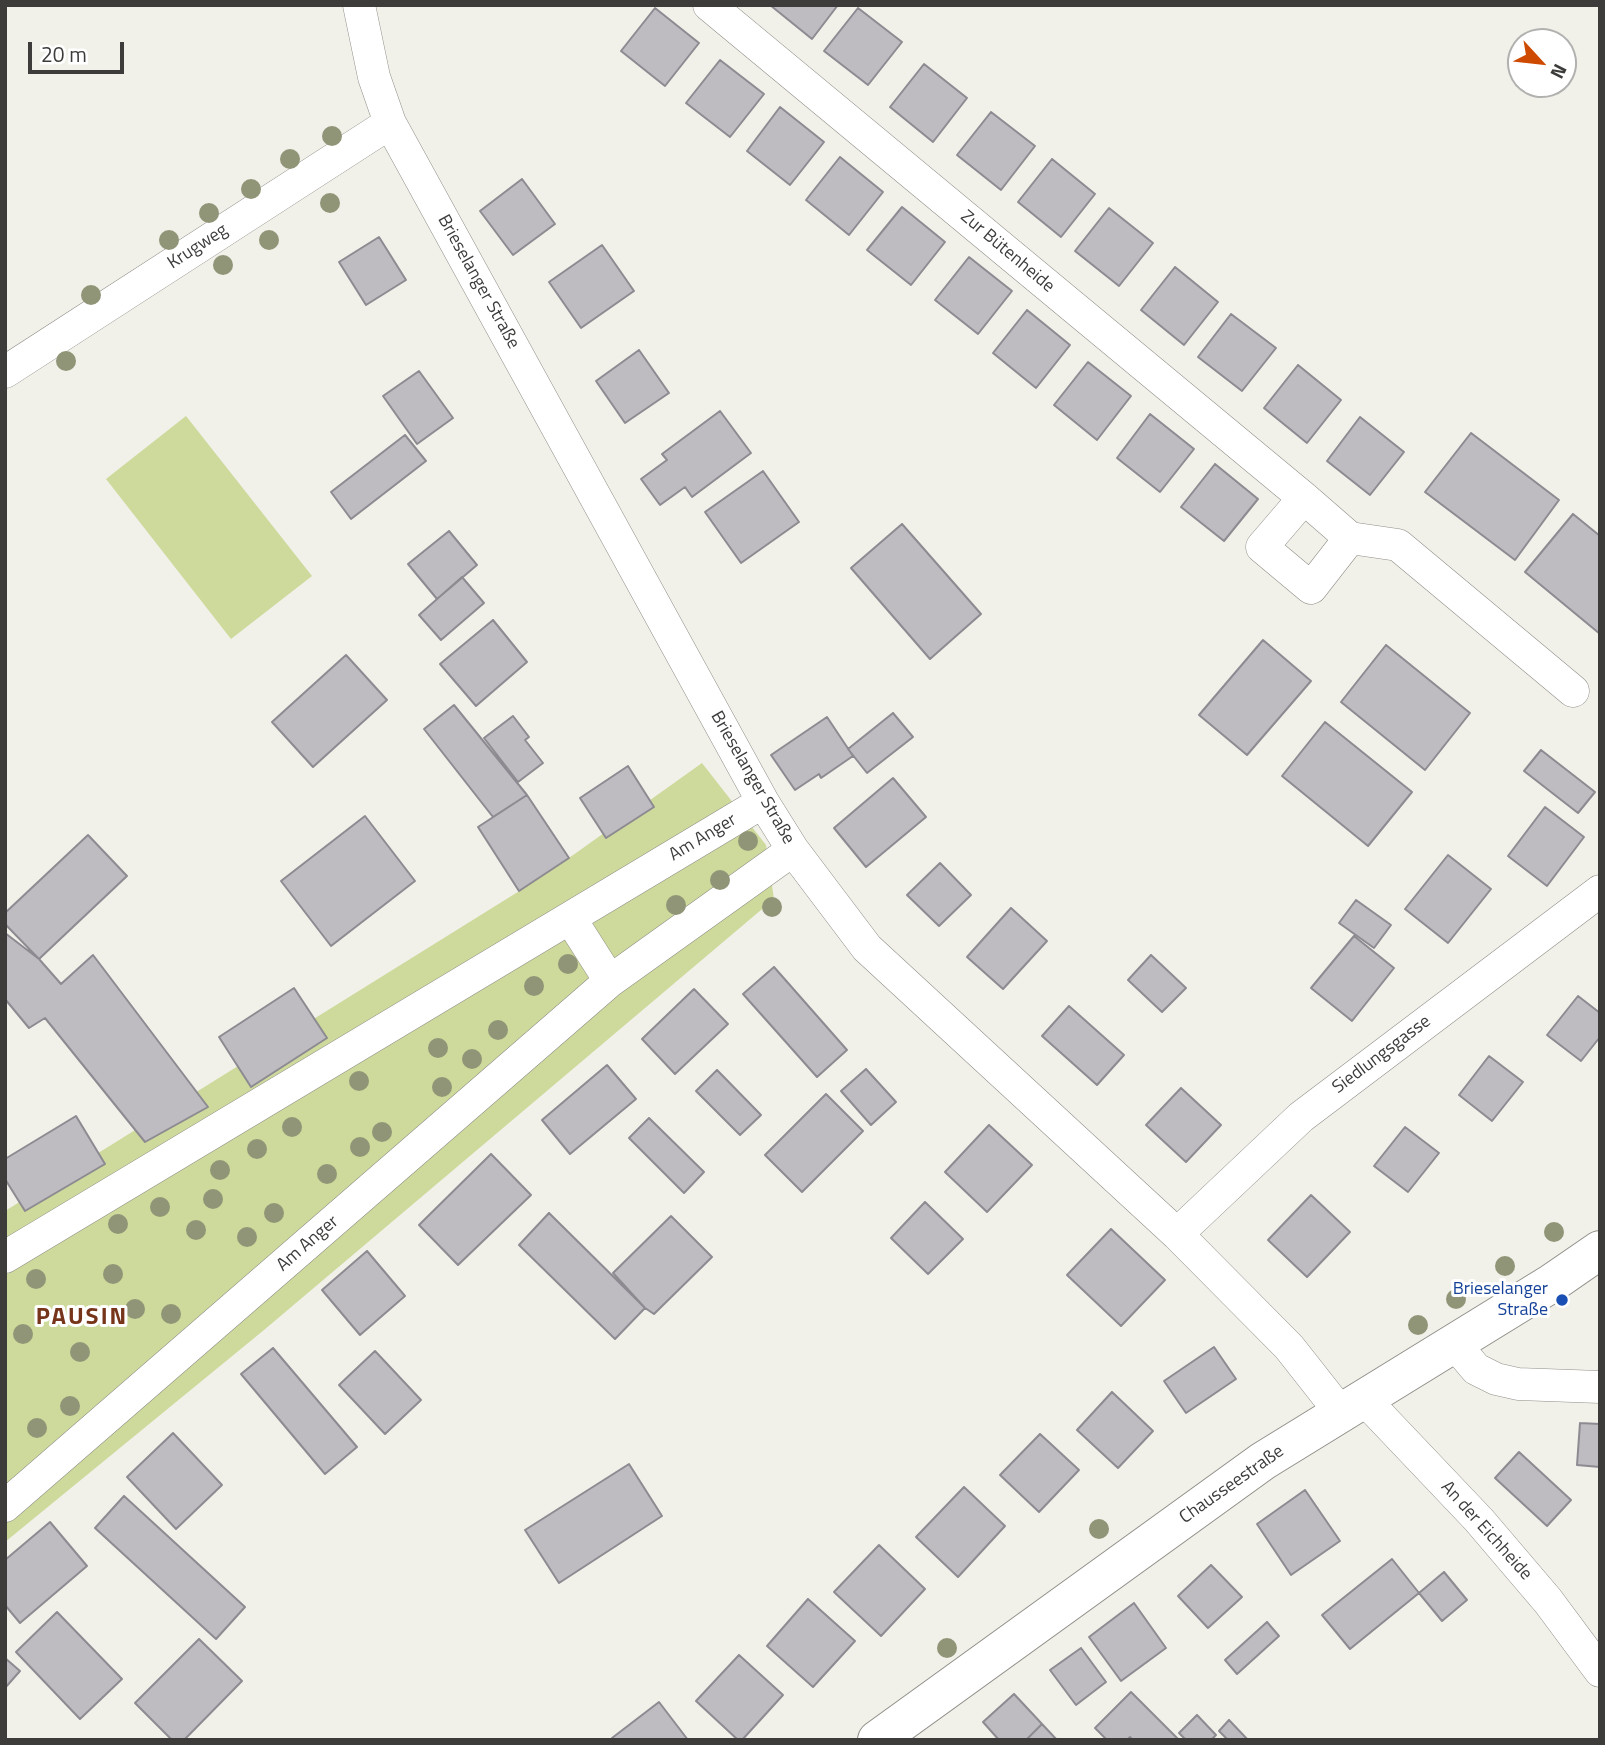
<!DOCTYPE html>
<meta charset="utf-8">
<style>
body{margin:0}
#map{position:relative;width:1605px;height:1745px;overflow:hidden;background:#f1f0e9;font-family:"Titillium Web",sans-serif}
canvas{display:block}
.frame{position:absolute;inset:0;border:7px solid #3d3c3a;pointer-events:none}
.north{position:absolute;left:1507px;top:28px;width:70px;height:70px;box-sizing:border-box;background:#fff;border:2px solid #b1b1b0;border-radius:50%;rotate:117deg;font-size:19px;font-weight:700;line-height:28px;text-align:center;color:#3d3c3a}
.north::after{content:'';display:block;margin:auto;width:24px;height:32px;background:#cf4a01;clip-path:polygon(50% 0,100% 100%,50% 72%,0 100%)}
.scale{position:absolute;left:28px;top:42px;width:96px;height:32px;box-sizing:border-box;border:4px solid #3d3c3a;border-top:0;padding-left:9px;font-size:21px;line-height:24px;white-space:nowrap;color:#3d3c3a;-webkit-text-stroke:5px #fff;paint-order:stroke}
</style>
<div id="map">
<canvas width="1605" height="1745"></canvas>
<div class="frame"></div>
<div class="north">N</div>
<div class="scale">20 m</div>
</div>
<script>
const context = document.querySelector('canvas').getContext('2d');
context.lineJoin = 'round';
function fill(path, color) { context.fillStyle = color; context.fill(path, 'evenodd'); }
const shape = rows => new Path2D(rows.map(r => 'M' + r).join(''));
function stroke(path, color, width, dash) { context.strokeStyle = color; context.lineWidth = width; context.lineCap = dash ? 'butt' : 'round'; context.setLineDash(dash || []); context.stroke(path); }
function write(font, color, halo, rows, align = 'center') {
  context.font = font + ' "Titillium Web",sans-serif'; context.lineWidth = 6; context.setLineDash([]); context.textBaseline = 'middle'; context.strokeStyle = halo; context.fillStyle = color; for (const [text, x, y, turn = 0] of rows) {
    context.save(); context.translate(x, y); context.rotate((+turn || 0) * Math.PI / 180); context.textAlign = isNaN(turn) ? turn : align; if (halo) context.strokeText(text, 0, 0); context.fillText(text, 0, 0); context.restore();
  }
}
fill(shape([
 [186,416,312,576,231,639,106,479],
 [702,763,766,845,774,899,264,1330,5,1542,5,1211,521,890,569,858]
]), '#cdda9b');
const building = shape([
 [770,5,838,5,812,39,770,5],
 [655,8,699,43,665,86,621,51,655,8],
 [858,8,902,42,868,85,824,51,858,8],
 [720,60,764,94,730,137,686,103,720,60],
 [924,64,967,98,933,142,890,107,924,64],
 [780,107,824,142,790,185,747,151,780,107],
 [991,112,1035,146,1001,190,957,155,991,112],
 [840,157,883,192,849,235,806,200,840,157],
 [1052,159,1095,194,1061,237,1018,202,1052,159],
 [522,179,555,224,513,255,480,211,522,179],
 [902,207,945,242,911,285,867,250,902,207],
 [1109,208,1153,243,1119,286,1075,251,1109,208],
 [379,237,406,280,366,305,339,262,379,237],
 [602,245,634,291,581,328,549,282,602,245],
 [969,257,1012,291,978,334,935,300,969,257],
 [1175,267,1218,302,1184,345,1141,310,1175,267],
 [1027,310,1070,345,1036,388,993,353,1027,310],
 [1231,314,1276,348,1242,391,1198,357,1231,314],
 [639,350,669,393,625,423,596,381,639,350],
 [1088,362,1131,396,1097,440,1054,405,1088,362],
 [1298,365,1341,400,1307,443,1264,408,1298,365],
 [419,371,453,418,417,444,383,396,419,371],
 [720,411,751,453,692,497,685,487,660,505,641,479,667,460,662,454,720,411],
 [1150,414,1194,449,1160,492,1117,458,1150,414],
 [1360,417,1404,452,1370,495,1327,461,1360,417],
 [1471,433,1559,500,1515,560,1425,492,1471,433],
 [405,435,426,461,351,519,331,492,405,435],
 [1215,464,1258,499,1224,541,1181,507,1215,464],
 [763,471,799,522,741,563,705,512,763,471],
 [1573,514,1600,536,1600,634,1525,572,1573,514],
 [902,524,981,614,930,659,851,568,902,524],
 [449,531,477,565,437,599,408,564,449,531],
 [462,577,484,603,441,640,419,615,462,577],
 [493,620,527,662,476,706,440,664,493,620],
 [1263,640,1311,681,1247,755,1199,715,1263,640],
 [1386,645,1470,713,1425,770,1341,702,1386,645],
 [346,655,387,700,313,767,272,722,346,655],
 [454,705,527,795,493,817,424,729,454,705],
 [893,713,913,737,867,773,848,749,893,713],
 [513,716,529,737,525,740,543,763,518,782,484,738,513,716],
 [827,717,853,756,821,778,819,774,795,790,771,755,827,717],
 [1325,722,1412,792,1368,846,1282,776,1325,722],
 [1541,750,1595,792,1578,813,1524,771,1541,750],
 [628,766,654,807,606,838,580,798,628,766],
 [893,778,926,817,866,867,834,828,893,778],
 [527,795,569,858,519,891,478,827,527,795],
 [1545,807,1584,837,1547,886,1508,856,1545,807],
 [365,816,415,881,331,946,281,881,365,816],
 [88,835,127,876,39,959,5,924,5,913,88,835],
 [1448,855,1491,889,1448,943,1405,909,1448,855],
 [940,863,971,895,939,926,907,895,940,863],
 [1356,900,1391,925,1374,948,1339,923,1356,900],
 [1011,908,1047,941,1003,989,967,957,1011,908],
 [5,933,39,959,61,984,93,955,208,1107,145,1142,45,1018,29,1028,5,999,5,933],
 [1354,936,1394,968,1352,1021,1311,988,1354,936],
 [1151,955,1186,988,1162,1012,1128,980,1151,955],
 [774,967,847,1050,817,1077,743,994,774,967],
 [294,988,327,1038,251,1087,219,1037,294,988],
 [694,989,728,1024,675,1074,642,1039,694,989],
 [1578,996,1600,1013,1600,1037,1581,1061,1547,1035,1578,996],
 [1069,1006,1124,1055,1097,1085,1042,1036,1069,1006],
 [1489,1056,1523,1082,1492,1121,1459,1095,1489,1056],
 [607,1065,636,1099,570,1154,542,1120,607,1065],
 [866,1069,896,1102,871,1125,841,1091,866,1069],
 [717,1070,761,1115,740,1135,696,1091,717,1070],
 [1181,1088,1221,1125,1186,1162,1146,1125,1181,1088],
 [826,1094,863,1131,802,1192,765,1155,826,1094],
 [76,1116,105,1164,25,1211,5,1179,5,1159,76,1116],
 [649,1118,704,1172,684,1193,629,1138,649,1118],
 [989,1125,1032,1165,987,1212,945,1172,989,1125],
 [1405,1127,1439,1153,1408,1192,1374,1166,1405,1127],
 [491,1154,531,1195,458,1265,419,1225,491,1154],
 [1311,1195,1350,1232,1307,1277,1268,1240,1311,1195],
 [925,1202,963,1239,928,1274,891,1238,925,1202],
 [549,1213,645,1308,615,1339,519,1245,549,1213],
 [671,1216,712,1257,654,1314,645,1308,613,1273,671,1216],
 [1111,1229,1165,1280,1121,1326,1067,1275,1111,1229],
 [367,1251,405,1296,360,1335,322,1290,367,1251],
 [1214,1347,1236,1379,1186,1413,1164,1381,1214,1347],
 [273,1348,357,1447,325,1474,241,1374,273,1348],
 [375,1351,421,1400,385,1434,339,1385,375,1351],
 [1112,1392,1153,1431,1118,1468,1077,1430,1112,1392],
 [1580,1423,1600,1424,1600,1467,1577,1465,1580,1423],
 [173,1433,222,1485,176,1529,127,1477,173,1433],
 [1040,1434,1079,1470,1039,1512,1000,1475,1040,1434],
 [1519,1452,1571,1500,1547,1526,1495,1478,1519,1452],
 [629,1464,662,1516,559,1583,525,1530,629,1464],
 [964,1487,1005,1526,958,1577,916,1537,964,1487],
 [1305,1490,1340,1541,1291,1575,1257,1524,1305,1490],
 [124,1496,245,1607,216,1639,95,1528,124,1496],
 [50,1522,87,1566,20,1623,5,1605,5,1560,50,1522],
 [879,1545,925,1589,881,1636,834,1592,879,1545],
 [1392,1559,1419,1593,1350,1649,1322,1615,1392,1559],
 [1211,1565,1242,1597,1208,1628,1178,1596,1211,1565],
 [1444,1572,1467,1600,1442,1621,1419,1593,1444,1572],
 [808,1599,855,1641,813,1687,767,1646,808,1599],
 [1134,1603,1166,1648,1121,1681,1089,1637,1134,1603],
 [57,1612,122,1679,80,1719,16,1652,57,1612],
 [1267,1622,1279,1636,1237,1674,1225,1660,1267,1622],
 [199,1639,242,1681,184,1740,172,1740,135,1703,199,1639],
 [1081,1648,1106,1682,1076,1705,1050,1670,1081,1648],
 [739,1655,783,1695,742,1740,738,1740,696,1701,739,1655],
 [5,1658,20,1671,5,1688,5,1658],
 [1131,1692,1179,1740,1133,1740,1130,1737,1127,1740,1107,1740,1095,1728,1131,1692],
 [1014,1694,1042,1724,1026,1740,999,1740,983,1722,1014,1694],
 [659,1702,688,1740,614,1740,612,1738,659,1702],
 [1197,1715,1216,1735,1211,1740,1186,1740,1179,1733,1197,1715],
 [1229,1720,1248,1740,1228,1740,1219,1731,1229,1720],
 [1042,1724,1057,1740,1026,1740,1042,1724]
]);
fill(building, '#bebbc1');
stroke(building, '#8d8b91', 2);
const minor = shape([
 [359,5,374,77,390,123,763,802,793,850,867,948,1177,1234,1289,1347,1341,1413],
 [709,5,1304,498,1350,538,1311,588,1262,547,1304,498],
 [5,372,390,123],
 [1350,538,1398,545,1573,691],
 [570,918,610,981],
 [1177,1234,1301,1117,1600,891],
 [5,1257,763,802],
 [1455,1344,1476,1369,1496,1379,1518,1384,1600,1387],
 [1364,1399,1479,1520,1548,1601,1600,1671],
 [5,1506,610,981,793,850]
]);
const major = shape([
 [877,1740,1263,1461,1552,1283,1600,1250]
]);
stroke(minor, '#908f89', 33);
stroke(major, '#908f89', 40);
stroke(minor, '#fff', 32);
stroke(major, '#fff', 38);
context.fillStyle = '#919577';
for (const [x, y] of [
 [332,136],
 [290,159],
 [251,189],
 [330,203],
 [209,213],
 [169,240],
 [269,240],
 [223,265],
 [91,295],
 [66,361],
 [748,841],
 [720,880],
 [676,905],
 [772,907],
 [568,964],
 [534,986],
 [498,1030],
 [438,1048],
 [472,1059],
 [359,1081],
 [442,1087],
 [292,1127],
 [382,1132],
 [360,1147],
 [257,1149],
 [220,1170],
 [327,1174],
 [213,1199],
 [160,1207],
 [274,1213],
 [118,1224],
 [196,1230],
 [1554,1232],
 [247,1237],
 [1505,1266],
 [113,1274],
 [36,1279],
 [1456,1299],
 [135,1309],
 [171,1314],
 [1418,1325],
 [23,1334],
 [80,1352],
 [70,1406],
 [37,1428],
 [1099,1529],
 [947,1648]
]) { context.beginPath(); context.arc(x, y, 10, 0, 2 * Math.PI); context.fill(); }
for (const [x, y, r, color] of [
 [1562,1300,7,"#1a4fb4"]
]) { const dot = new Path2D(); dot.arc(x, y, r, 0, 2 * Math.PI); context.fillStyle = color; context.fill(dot); stroke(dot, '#fff', 2.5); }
write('18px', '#3d3c3a', '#fff', [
 ["Krugweg",198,247,-33],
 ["Zur Bütenheide",1007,252,40],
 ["Brieselanger Straße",478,282,61],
 ["Brieselanger Straße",752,778,60],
 ["Am Anger",703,838,-31],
 ["Siedlungsgasse",1382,1055,-37],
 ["Am Anger",308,1244,-41],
 ["Chausseestraße",1232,1485,-35],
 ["An der Eichheide",1486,1531,48]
]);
write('18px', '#164399', '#fff', [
 ["Brieselanger",1548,1290],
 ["Straße",1548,1311]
], 'right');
context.letterSpacing = '2px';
write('bold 24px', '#76341b', '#fff', [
 ["PAUSIN",82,1318]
]);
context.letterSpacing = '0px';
</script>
